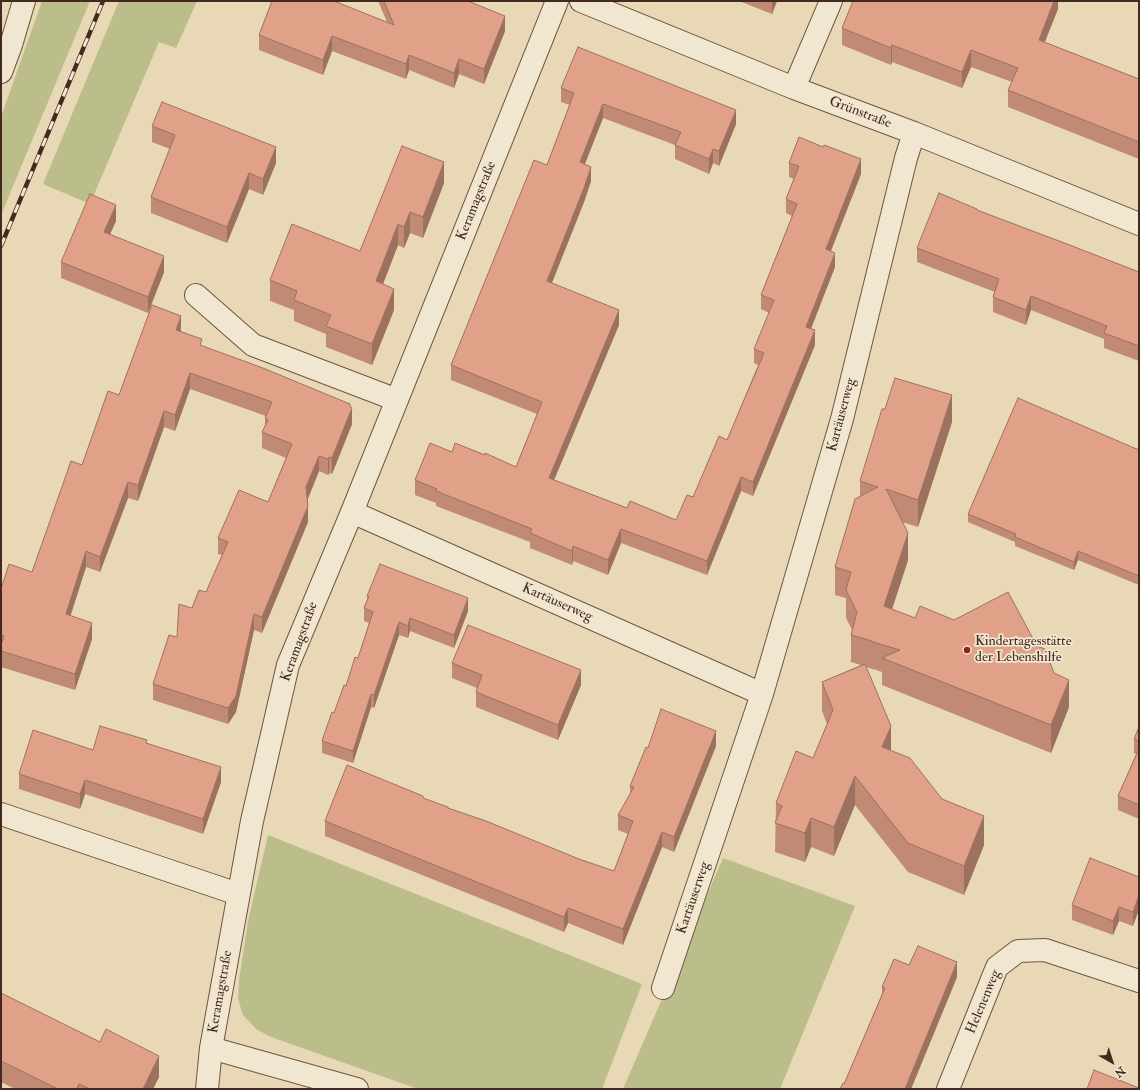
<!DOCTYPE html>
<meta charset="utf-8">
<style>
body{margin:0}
#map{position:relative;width:1140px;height:1090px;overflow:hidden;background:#e9d8b6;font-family:"IM FELL Double Pica",serif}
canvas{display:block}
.frame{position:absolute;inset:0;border:2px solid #43291f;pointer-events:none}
.north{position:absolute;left:1092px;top:1042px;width:40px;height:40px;-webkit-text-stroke:3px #f1e6d0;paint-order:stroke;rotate:141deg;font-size:11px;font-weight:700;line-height:16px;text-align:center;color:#43291f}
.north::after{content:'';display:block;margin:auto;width:14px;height:18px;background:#43291f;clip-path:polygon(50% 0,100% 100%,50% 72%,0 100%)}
</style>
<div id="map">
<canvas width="1140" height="1090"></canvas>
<div class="frame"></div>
<div class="north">N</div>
</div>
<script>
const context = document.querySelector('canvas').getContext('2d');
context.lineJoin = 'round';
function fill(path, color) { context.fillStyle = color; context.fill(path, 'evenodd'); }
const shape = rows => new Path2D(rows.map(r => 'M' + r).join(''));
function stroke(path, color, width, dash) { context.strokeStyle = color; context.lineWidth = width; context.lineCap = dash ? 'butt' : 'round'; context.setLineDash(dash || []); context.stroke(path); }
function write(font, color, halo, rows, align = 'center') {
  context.font = font + ' "IM FELL Double Pica",serif'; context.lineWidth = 3.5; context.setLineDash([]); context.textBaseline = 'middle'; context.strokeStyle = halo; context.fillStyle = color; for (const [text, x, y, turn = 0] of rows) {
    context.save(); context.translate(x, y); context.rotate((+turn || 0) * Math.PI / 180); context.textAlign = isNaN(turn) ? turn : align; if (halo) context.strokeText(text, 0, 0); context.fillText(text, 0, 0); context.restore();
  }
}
fill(shape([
 [42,1,90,1,1,215,1,117],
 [119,1,197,1,176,48,159,42,90,204,43,184],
 [268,835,642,984,602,1089,418,1089,271,1037,256,1029,243,1015,238,999,239,981,248,921],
 [723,858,855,906,780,1089,623,1089]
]), '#bbbd8a');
const minor = shape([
 [581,1,794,88,914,133,1139,224],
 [1,72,11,45,24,1],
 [794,88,831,1],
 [196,295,253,345,397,400],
 [352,512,762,694],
 [1,814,238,894],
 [663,988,762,694,842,419,906,158,914,133],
 [211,1048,357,1089],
 [207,1089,211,1048,252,821,288,665,352,512,557,1],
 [948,1089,997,967,1018,951,1045,950,1139,981]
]);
stroke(minor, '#6c5545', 24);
stroke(minor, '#f1e6d0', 22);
const rail = shape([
 [1,246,103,1]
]);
stroke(rail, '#43291f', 4.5);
stroke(rail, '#f1e6d0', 3, [9]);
fill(shape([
 [378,1,468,1,505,31,484,84,459,74,454,88,409,70,406,79,332,51,323,75,259,50,259,35,387,22],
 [739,1,777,1,772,14],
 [1058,1,1058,9,1044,42,1139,79,1139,159,1008,107,1008,90,1012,82,971,67,962,88,892,62,891,65,842,45,842,28],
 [561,88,736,124,719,166,713,163,709,174,675,159,675,145,603,118,585,164,591,181,584,202,552,283,619,325,554,480,627,508,676,520,693,497,727,440,758,365,754,363,754,349,769,313,761,309,761,295,792,216,786,213,786,199,794,179,789,177,789,163,861,174,831,251,835,267,811,329,815,345,753,496,741,491,707,575,621,543,608,575,573,561,572,565,530,548,530,542,436,506,436,503,415,495,415,480,452,452,485,455,516,467,537,414,451,380,451,365,547,165,570,105,561,102],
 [152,126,276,163,263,195,249,189,227,243,151,213,151,197,170,149,152,142],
 [444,183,423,238,410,233,404,248,398,245,383,284,394,310,372,365,326,347,326,334,294,321,294,310,270,301,270,280,360,251],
 [977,210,1139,272,1139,361,1104,348,1104,339,1031,310,1026,325,993,312,993,297,995,292,917,262,917,248],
 [116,221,110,234,164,272,148,313,61,278,61,262],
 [181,331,202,346,350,407,352,424,332,474,329,473,328,475,319,471,308,499,308,522,262,633,254,630,236,712,228,724,153,700,153,684,192,608,206,592,222,555,218,554,218,538,268,502,286,458,262,448,262,432,265,426,265,418,266,416,190,389,175,431,164,427,138,501,128,498,100,572,86,567,70,616,92,639,75,690,1,667,1,589,32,572,82,465,119,395],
 [952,422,918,527,902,522,908,560,892,609,915,618,954,620,1037,646,1054,673,1069,707,1051,753,882,685,882,672,873,669,873,670,872,669,866,667,891,751,942,799,984,845,964,895,908,872,855,805,834,856,811,847,805,862,775,852,776,803,813,758,827,724,822,711,822,682,861,665,851,662,851,635,852,630,846,618,846,598,835,595,835,567,860,496,860,481],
 [1139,450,1139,585,1078,560,1074,570,1015,546,1015,542,968,522,968,514],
 [367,596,468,611,454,648,410,631,408,638,399,635,374,708,371,707,353,763,322,753,322,741,334,713,358,658,369,623,364,621,364,608,367,600],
 [452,663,581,685,558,740,476,707,476,692,477,688,452,678],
 [1139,727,1139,819,1118,810,1118,796,1136,754,1134,753,1134,739],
 [147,743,221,782,203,834,85,794,80,809,19,789,19,774],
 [716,746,674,852,662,847,623,945,568,923,564,932,325,836,325,821,423,798,448,808,579,859,614,871,628,834,618,830,618,815,630,794,630,786,648,748],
 [1139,877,1133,926,1119,921,1113,935,1072,920,1072,905],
 [909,965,957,977,911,1089,840,1089,844,1084,882,994,882,987],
 [1,993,159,1077,153,1089,15,1089,1,1082]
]), '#c18a75');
fill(shape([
 [772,1,777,1,772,14],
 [1054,1,1058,1,1058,9,1039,57,1039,40],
 [505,16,505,31,484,84,484,69],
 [332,36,332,51,323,75,323,60],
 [892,45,892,62,891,65,891,48],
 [971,50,971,67,962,88,962,72],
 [409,55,409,70,406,79,406,64],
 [459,59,459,74,454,88,454,73],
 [603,104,603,118,580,176,580,162],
 [736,110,736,124,719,166,719,151],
 [276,147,276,163,263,195,263,179],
 [713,149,713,163,709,174,709,159],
 [861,159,861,174,826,263,826,249],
 [444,162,444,183,423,238,423,217],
 [591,167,591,181,584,202,547,295,547,281],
 [249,173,249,189,227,243,227,227],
 [116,205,116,221,104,248,104,232],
 [410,212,410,233,404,248,404,227],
 [398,224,398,245,376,302,376,281],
 [835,253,835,267,806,341,806,327],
 [164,256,164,272,148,313,148,297],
 [394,289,394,310,372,365,372,344],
 [1031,296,1031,310,1026,325,1026,310],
 [619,310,619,325,549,492,549,478],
 [181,316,181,332,176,330],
 [815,330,815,345,753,496,753,482],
 [190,373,190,389,175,431,175,415],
 [952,395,952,422,918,527,918,500],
 [350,404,350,413,352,408,352,424,332,474,332,458],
 [164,411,164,427,138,501,138,485],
 [319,456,319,471,306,503,306,487],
 [329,457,329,473,328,475,328,459],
 [741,477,741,491,707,575,707,561],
 [128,482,128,498,100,572,100,557],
 [308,506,308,522,262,633,262,617],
 [621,529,621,543,608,575,608,560],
 [908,533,908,560,884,634,884,606],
 [573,546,573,561,572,565,572,551],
 [86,551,86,567,66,630,66,614],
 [1078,551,1078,560,1074,570,1074,562],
 [468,598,468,611,454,648,454,635],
 [254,614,254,630,236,712,228,724,228,708],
 [410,618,410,631,408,638,408,626],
 [399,622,399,635,374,708,374,695],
 [92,623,92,639,75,690,75,674],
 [581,670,581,685,558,740,558,725],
 [1069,680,1069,707,1051,753,1051,725],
 [371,694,371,707,353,763,353,751],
 [891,726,891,755,882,747],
 [716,731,716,746,674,852,674,837],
 [221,767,221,782,203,834,203,819],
 [855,776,855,805,834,856,834,827],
 [85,780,85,794,80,809,80,794],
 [984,816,984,845,964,895,964,866],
 [811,818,811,847,805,862,805,833],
 [662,832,662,847,623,945,623,929],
 [1139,895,1139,910,1133,926,1133,912],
 [1119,907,1119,921,1113,935,1113,921],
 [568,908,568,923,564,932,564,917],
 [957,962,957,977,911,1089,905,1089],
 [159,1056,159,1077,153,1089,143,1089],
 [79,1084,79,1089,77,1089]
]), '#9d715f');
const building = shape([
 [272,1,334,1,394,25,384,1,468,1,505,16,484,69,459,59,454,73,409,55,406,64,332,36,323,60,259,35,272,1],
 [853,1,1054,1,1039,40,1139,79,1139,142,1008,90,1018,68,971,50,962,72,892,45,891,48,842,28,853,1],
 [578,47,736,110,719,151,713,149,709,159,675,145,681,132,603,104,580,162,591,167,584,188,547,281,619,310,549,478,627,508,630,501,676,520,687,495,693,497,719,436,727,440,764,353,754,349,774,300,761,295,797,204,786,199,799,166,789,163,799,137,823,147,824,145,861,159,826,249,835,253,806,327,815,330,753,482,741,477,707,561,621,529,608,560,573,546,572,551,530,533,532,529,436,491,437,489,415,480,430,443,452,452,455,443,485,455,485,453,516,467,542,402,451,365,534,160,547,165,574,93,561,88,578,47],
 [162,102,276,147,263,179,249,173,227,227,151,197,175,135,152,126,162,102],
 [402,146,444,162,423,217,410,212,404,227,398,224,376,281,394,289,372,344,326,326,331,315,294,300,297,291,270,280,292,224,360,251,402,146],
 [939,193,977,209,977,210,1067,244,1139,272,1139,346,1104,333,1107,326,1031,296,1026,310,993,297,999,279,917,248,939,193],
 [90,194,116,205,104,232,164,256,148,297,61,262,90,194],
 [152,305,181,316,176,330,202,339,200,345,263,368,350,404,350,406,352,408,332,458,329,457,328,459,319,456,306,487,308,506,262,617,254,614,236,696,228,708,153,684,169,635,177,637,179,604,192,608,199,590,206,592,228,542,218,538,239,490,268,502,292,444,262,432,268,420,265,418,272,402,190,373,175,415,164,411,138,485,128,482,100,557,86,551,66,614,92,623,75,674,1,651,1,645,4,636,1,635,1,589,9,564,32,572,71,461,82,465,108,391,119,395,152,305],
 [895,378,952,395,918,500,886,489,908,533,884,606,915,618,920,606,954,620,1008,592,1037,646,1045,649,1054,673,1069,680,1051,725,882,658,900,650,873,642,873,643,872,641,851,635,857,612,846,590,851,572,835,567,855,499,878,487,860,481,882,409,885,409,895,378],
 [1018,398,1139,450,1139,576,1078,551,1074,562,1015,537,1016,534,968,514,1018,398],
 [380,564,468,598,454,635,410,618,408,626,399,622,374,695,371,694,353,751,322,741,332,712,334,713,344,685,346,686,355,657,358,658,373,612,364,608,369,596,367,596,380,564],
 [468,625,581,670,558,725,476,692,482,675,452,663,468,625],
 [865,664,891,726,882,747,910,758,942,799,984,816,964,866,908,843,855,776,834,827,811,818,805,833,775,823,782,806,776,803,796,751,813,758,833,710,822,682,865,664],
 [661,709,716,731,674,837,662,832,623,929,568,908,564,917,325,821,347,765,423,796,423,798,448,807,448,808,486,821,579,859,614,871,633,821,618,815,634,787,630,786,646,747,648,748,661,709],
 [100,726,147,740,146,743,221,767,203,819,85,780,80,794,19,774,33,730,93,750,100,726],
 [1139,727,1139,741,1134,739,1139,727],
 [1139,749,1139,805,1118,796,1139,749],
 [1090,858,1139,877,1139,895,1133,912,1119,907,1113,921,1072,905,1090,858],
 [918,946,957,962,905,1089,840,1089,843,1083,844,1084,885,988,882,987,894,959,909,965,918,946],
 [1,993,100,1042,106,1029,159,1056,143,1089,90,1089,79,1084,77,1089,58,1089,1,1061,1,993],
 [1094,1070,1139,1088,1139,1089,1087,1089,1094,1070]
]);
fill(building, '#e0a188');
stroke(building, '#9d715f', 1);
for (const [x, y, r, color] of [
 [967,650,4,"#8f2418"]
]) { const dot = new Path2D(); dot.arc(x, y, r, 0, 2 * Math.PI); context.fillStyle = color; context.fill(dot); stroke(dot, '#f1e6d0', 1.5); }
write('14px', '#43291f', '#f1e6d0', [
 ["Grünstraße",860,113,21],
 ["Keramagstraße",477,201,-68],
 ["Kartäuserweg",842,415,-75],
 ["Kartäuserweg",557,603,24],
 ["Keramagstraße",300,642,-70],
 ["Kartäuserweg",694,898,-71],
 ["Keramagstraße",221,992,-80],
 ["Helenenweg",984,1002,-67]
]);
write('14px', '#43291f', '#f1e6d0', [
 ["Kindertagesstätte",975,642],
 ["der Lebenshilfe",975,658]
], 'left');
</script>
